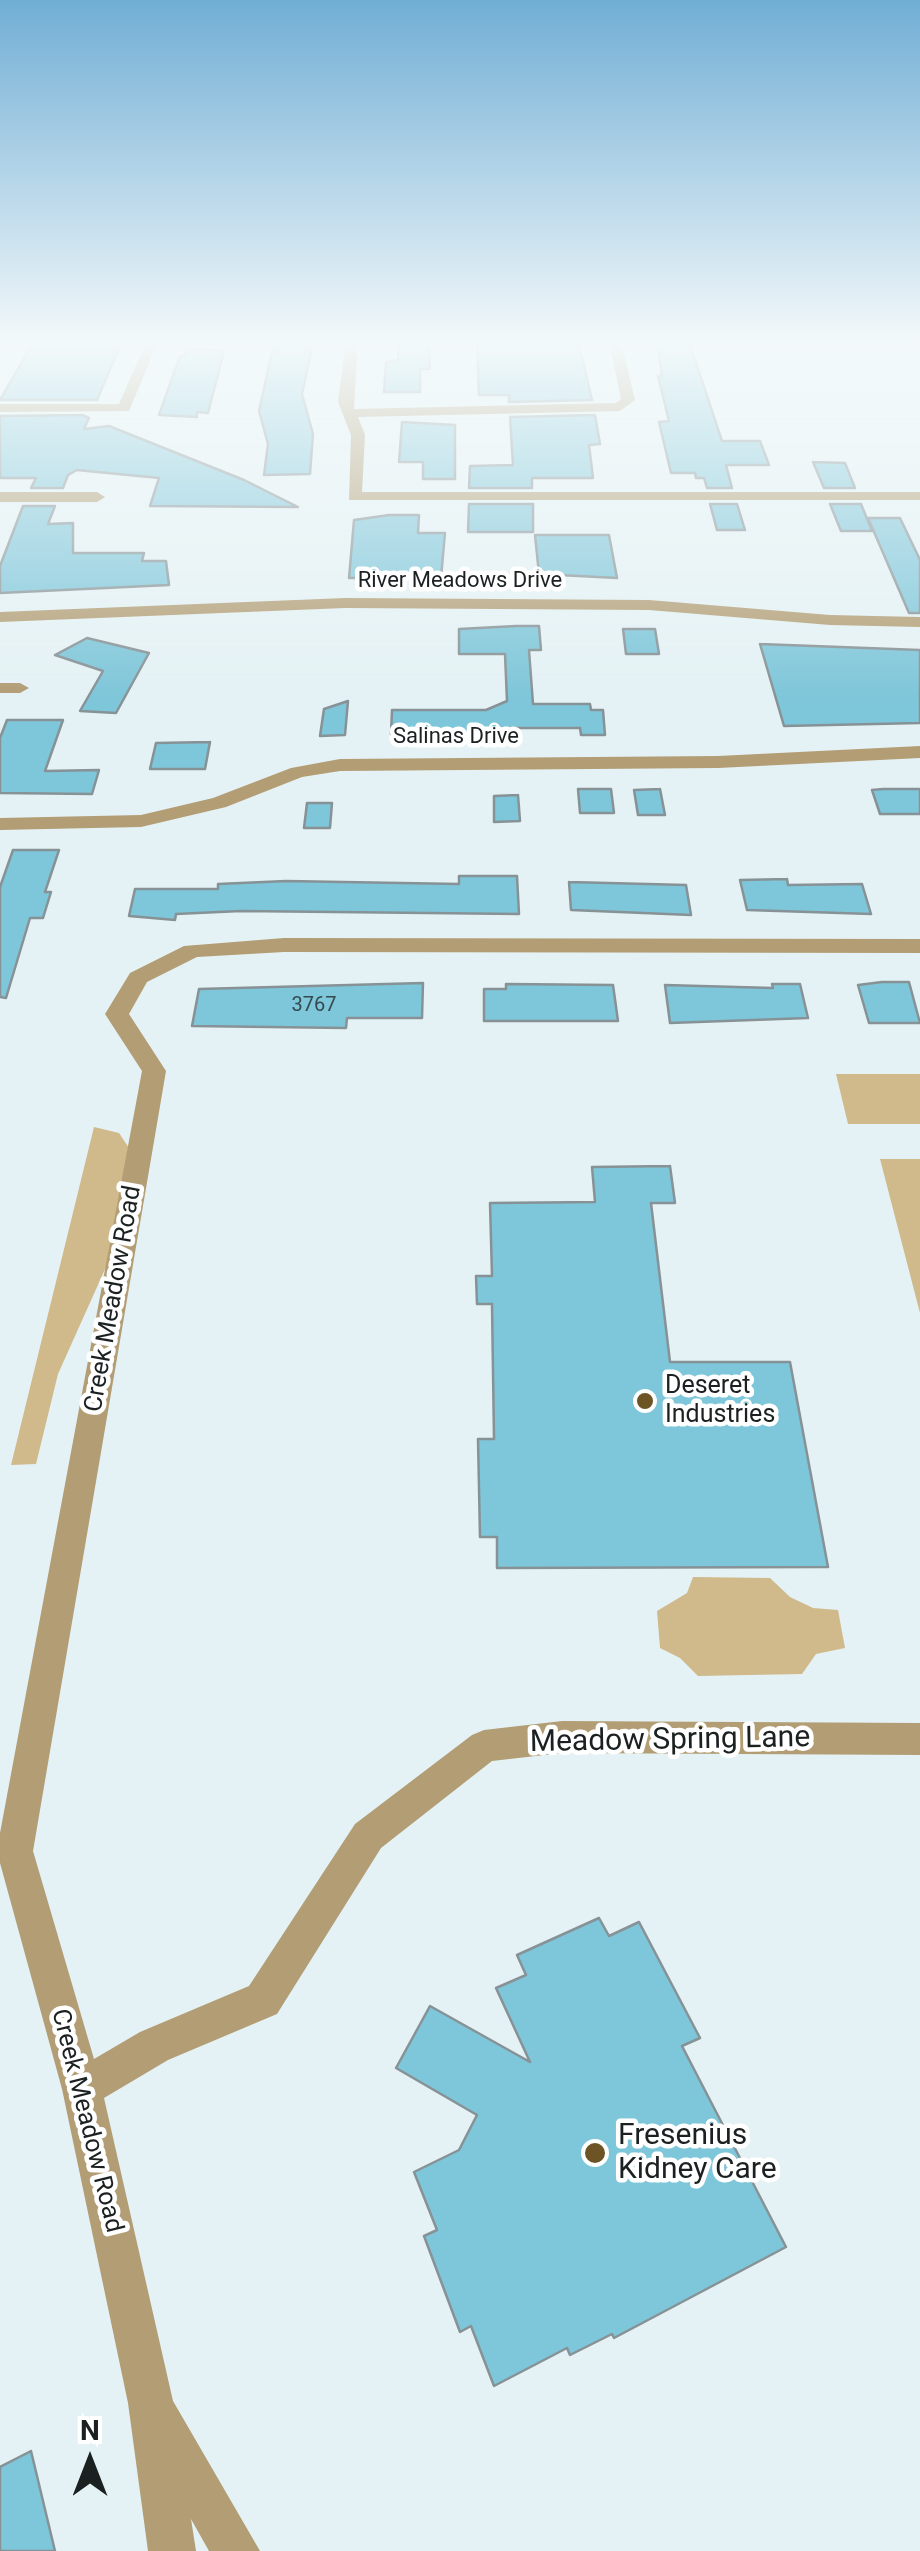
<!DOCTYPE html>
<style>
body{margin:0}
#map{position:relative;width:920px;height:2551px;overflow:hidden;background:#e5f2f5;font-family:Roboto,sans-serif}
canvas{display:block}
.north{position:absolute;left:40px;top:2411px;width:100px;height:100px;-webkit-text-stroke:8px #fff;paint-order:stroke;rotate:0deg;font-size:28px;font-weight:700;line-height:40px;text-align:center;color:#1b2021}
.north::after{content:'';display:block;margin:auto;width:35px;height:45px;background:#1b2021;clip-path:polygon(50% 0,100% 100%,50% 72%,0 100%)}
</style>
<div id="map">
<canvas width="920" height="2551"></canvas>
<div class="north">N</div>
</div>
<script>
const context = document.querySelector('canvas').getContext('2d');
context.lineJoin = 'round';
function fill(path, color) { context.fillStyle = color; context.fill(path, 'evenodd'); }
const shape = rows => new Path2D(rows.map(r => 'M' + r).join(''));
function stroke(path, color, width, dash) { context.strokeStyle = color; context.lineWidth = width; context.lineCap = dash ? 'butt' : 'round'; context.setLineDash(dash || []); context.stroke(path); }
function write(font, color, halo, rows, align = 'center') {
  context.font = font + ' Roboto,sans-serif'; context.lineWidth = 9; context.setLineDash([]); context.textBaseline = 'middle'; context.strokeStyle = halo; context.fillStyle = color; for (const [text, x, y, turn = 0] of rows) {
    context.save(); context.translate(x, y); context.rotate((+turn || 0) * Math.PI / 180); context.textAlign = isNaN(turn) ? turn : align; if (halo) context.strokeText(text, 0, 0); context.fillText(text, 0, 0); context.restore();
  }
}
fill(shape([
 [836,1074,920,1074,920,1124,848,1124],
 [94,1127,119,1133,131,1151,110,1258,58,1374,36,1464,11,1465],
 [880,1159,920,1159,920,1313],
 [693,1577,770,1578,790,1597,813,1608,838,1610,845,1648,816,1654,802,1674,698,1676,680,1658,660,1648,657,1611,687,1593]
]), '#d0b98b');
const building = shape([
 [283,342,308,342,306,348,312,348,302,394,313,434,310,474,264,475,268,444,259,411,273,348,283,342],
 [657,342,690,345,722,441,760,441,769,465,726,465,732,488,707,488,704,478,696,478,695,473,671,473,659,422,669,421,658,376,662,376,657,342],
 [399,343,429,344,430,369,420,369,420,392,384,392,386,362,398,360,399,343],
 [477,344,579,345,592,400,509,402,509,395,479,395,477,344],
 [30,348,119,348,97,400,0,400,30,348],
 [187,348,224,351,208,413,197,412,197,417,159,415,180,356,185,356,187,348],
 [82,415,89,418,84,429,109,426,244,480,298,507,150,506,159,478,77,470,68,475,63,488,31,488,36,478,0,478,0,416,82,415],
 [595,415,600,444,589,445,593,478,532,478,532,488,469,488,470,466,513,465,510,417,595,415],
 [402,422,455,425,455,479,423,479,423,462,399,462,402,422],
 [813,462,845,463,855,488,824,488,813,462],
 [469,504,533,504,533,532,468,532,469,504],
 [710,504,737,504,745,530,717,530,710,504],
 [830,504,861,504,872,531,841,531,830,504],
 [23,506,55,506,48,524,73,523,73,553,144,553,142,561,166,561,169,585,0,593,0,566,23,506],
 [389,515,419,515,418,533,445,533,441,578,349,578,354,520,389,515],
 [868,518,900,518,920,560,920,613,909,613,868,518],
 [535,535,609,535,617,578,539,574,535,535],
 [516,626,539,626,541,650,529,650,533,704,590,704,591,710,603,710,605,735,581,735,580,728,502,728,502,734,391,734,392,710,486,710,507,701,505,654,459,654,459,629,516,626],
 [623,629,655,629,659,654,626,654,623,629],
 [87,638,149,653,116,713,80,711,103,671,55,655,87,638],
 [760,644,920,650,920,723,784,726,760,644],
 [348,701,345,735,320,736,324,709,348,701],
 [7,720,63,720,45,771,99,770,92,794,0,793,0,738,7,720],
 [210,742,205,769,150,769,156,743,210,742],
 [578,789,611,789,614,813,580,813,578,789],
 [660,789,665,815,638,815,634,790,660,789],
 [883,789,920,789,920,814,880,814,872,790,883,789],
 [518,795,520,821,494,822,494,796,518,795],
 [307,803,332,803,330,828,304,828,307,803],
 [13,850,59,850,45,892,51,892,43,918,30,918,6,998,0,997,0,887,13,850],
 [459,876,517,876,519,914,241,911,176,914,175,920,129,916,135,889,218,889,218,884,286,881,459,884,459,876],
 [787,879,788,885,862,884,871,914,747,910,740,880,787,879],
 [569,882,686,885,691,915,571,910,569,882],
 [882,982,909,982,920,1023,869,1023,858,985,882,982],
 [423,983,422,1018,347,1018,346,1028,192,1026,199,989,423,983],
 [506,984,613,985,618,1021,484,1021,484,989,506,989,506,984],
 [772,984,800,984,808,1018,670,1023,665,985,773,988,772,984],
 [670,1166,675,1203,651,1203,670,1362,790,1362,828,1567,497,1568,497,1537,480,1537,478,1439,494,1439,492,1304,477,1304,476,1276,492,1276,490,1203,595,1202,592,1167,670,1166],
 [599,1918,609,1936,639,1922,700,2038,682,2046,786,2247,614,2338,612,2334,570,2355,567,2348,494,2386,471,2326,460,2332,424,2236,437,2230,414,2172,459,2150,477,2115,396,2068,430,2006,530,2062,496,1988,526,1975,517,1955,599,1918],
 [31,2451,55,2551,0,2551,0,2467,31,2451]
]);
fill(building, '#7ec6d9');
stroke(building, '#879296', 2.5);
fill(shape([
 [146,342,158,342,129,411,0,412,0,404,119,404,146,342],
 [346,342,358,342,354,409,616,403,621,399,609,342,621,342,635,400,620,411,358,417,365,435,362,492,920,492,920,500,349,500,351,435,338,402,346,342],
 [0,492,97,492,105,497,97,502,0,502,0,492],
 [345,598,649,600,830,615,920,617,920,627,830,625,649,610,345,608,0,622,0,612,345,598],
 [0,683,20,683,29,688,20,693,0,693,0,683],
 [920,746,920,758,718,768,340,771,302,777,226,807,141,827,0,830,0,818,141,815,213,798,291,768,340,759,718,756,920,746],
 [284,938,920,939,920,953,284,952,197,957,147,982,129,1014,166,1071,33,1851,94,2059,140,2032,249,1986,355,1824,472,1735,484,1730,562,1721,920,1723,920,1755,562,1753,492,1761,381,1848,277,2014,168,2060,104,2098,173,2401,260,2551,209,2551,191,2519,196,2551,148,2551,128,2403,62,2089,0,1863,0,1833,142,1071,105,1014,130,973,184,946,284,938]
]), '#b29d74');
const sky = context.createLinearGradient(0, 0, 0, 699);
sky.addColorStop(0, '#71aed5');
sky.addColorStop(0.49, '#f3f9fa');
sky.addColorStop(1, '#f3f9fa00');
context.fillStyle = sky;
context.fillRect(0, 0, 920, 699);
for (const [x, y, r, color] of [
 [645,1401,10,"#6c5424"],
 [595,2153,12,"#6c5424"]
]) { const dot = new Path2D(); dot.arc(x, y, r, 0, 2 * Math.PI); context.fillStyle = color; context.fill(dot); stroke(dot, '#fff', 4); }
write('20px', '#344a4f', null, [
 ["3767",314,1006]
]);
write('22px', '#1b2021', '#fff', [
 ["River Meadows Drive",460,581],
 ["Salinas Drive",456,737]
]);
write('25px', '#1b2021', '#fff', [
 ["Creek Meadow Road",114,1299,-80],
 ["Creek Meadow Road",86,2121,76]
]);
write('25px', '#1b2021', '#fff', [
 ["Deseret",665,1387],
 ["Industries",665,1416]
], 'left');
write('30px', '#1b2021', '#fff', [
 ["Meadow Spring Lane",670,1741,-1]
]);
write('30px', '#1b2021', '#fff', [
 ["Fresenius",618,2136],
 ["Kidney Care",618,2170]
], 'left');
</script>
